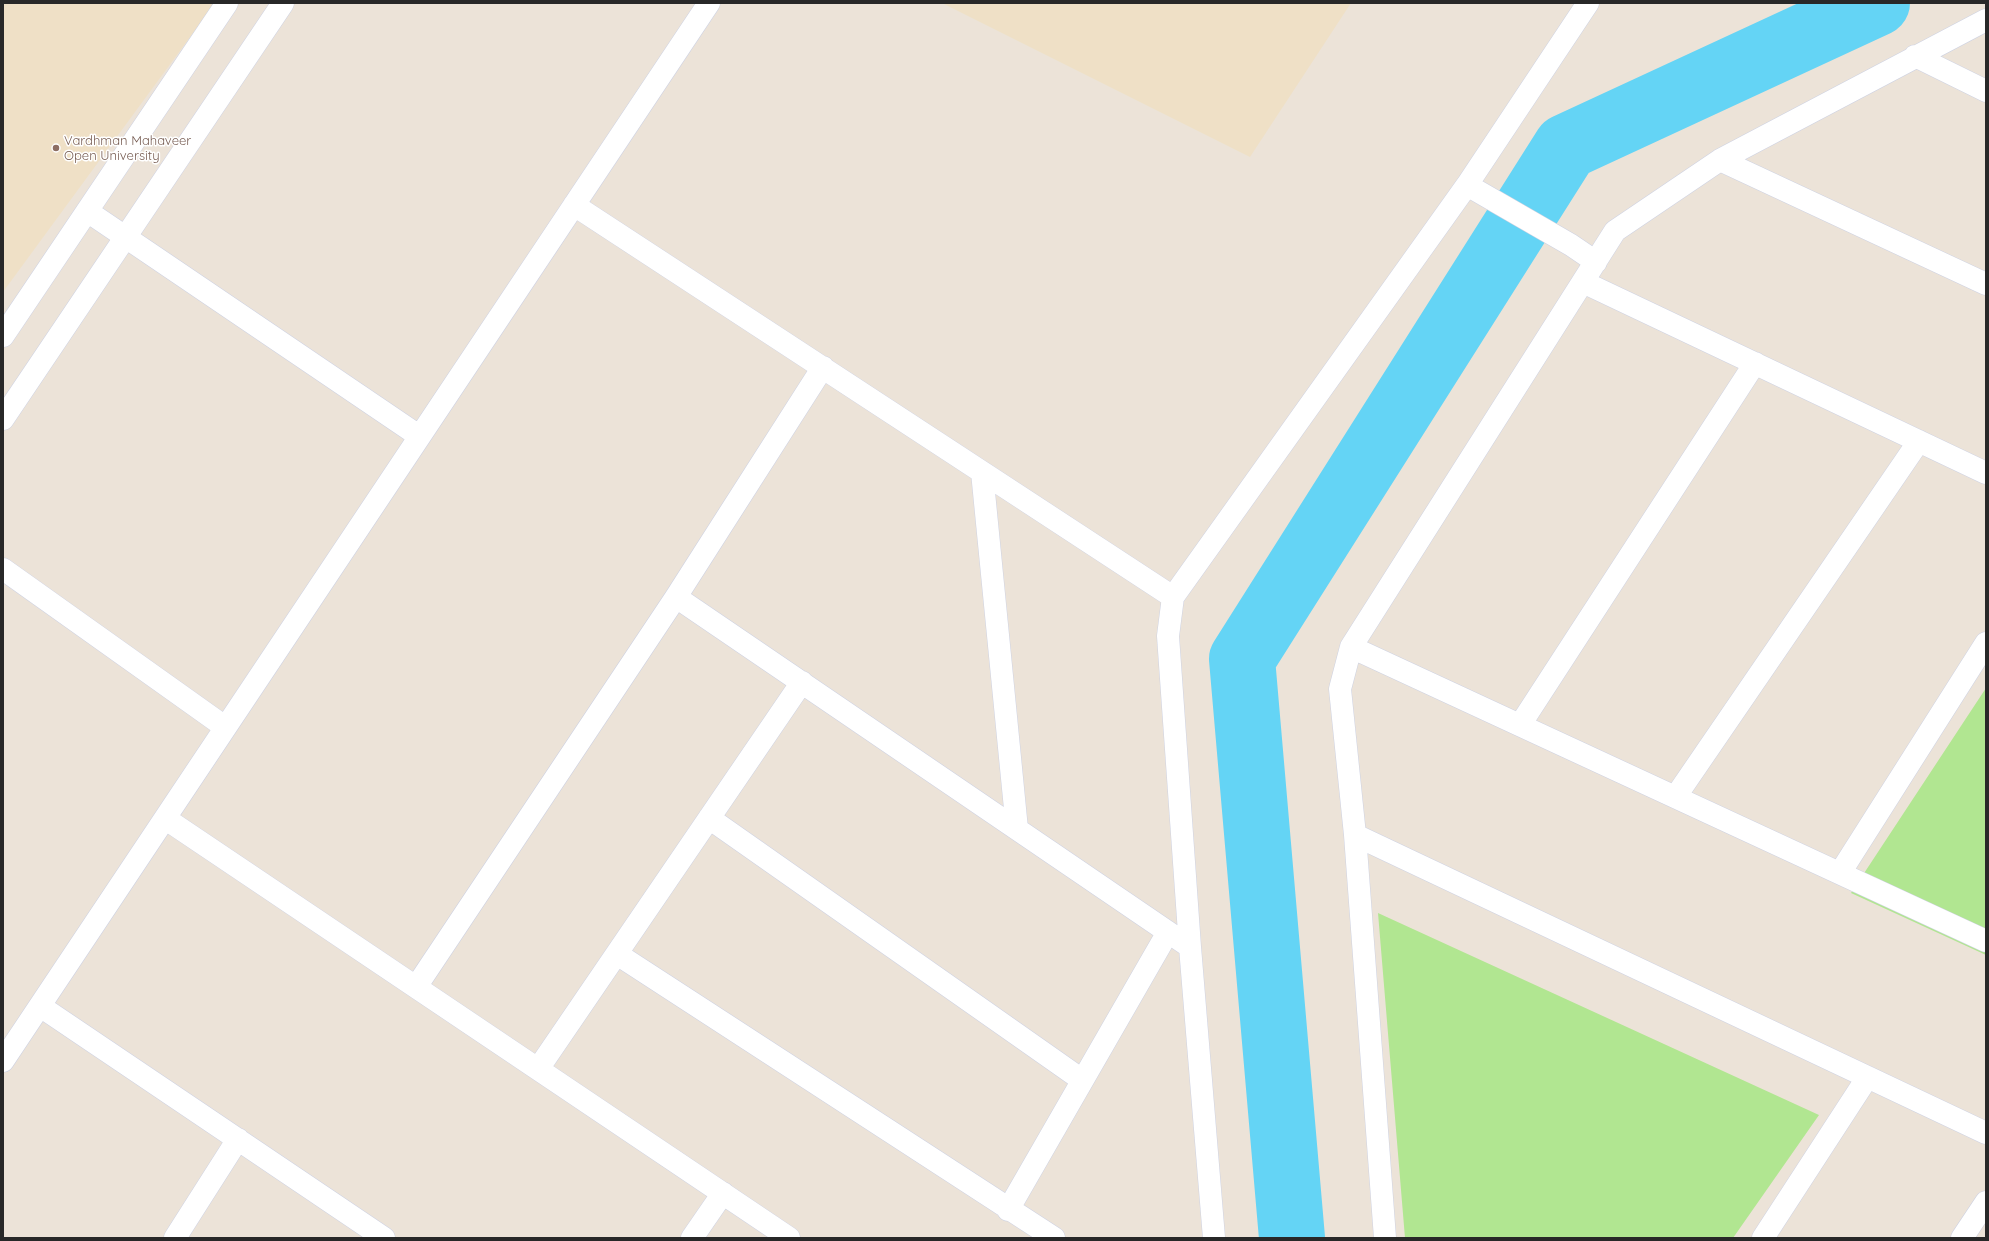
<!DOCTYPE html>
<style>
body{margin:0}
#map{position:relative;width:1989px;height:1241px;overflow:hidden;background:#ece3d8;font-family:Quicksand,sans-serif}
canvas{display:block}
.frame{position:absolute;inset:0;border:4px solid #282828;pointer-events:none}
</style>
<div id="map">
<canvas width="1989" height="1241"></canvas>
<div class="frame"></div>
</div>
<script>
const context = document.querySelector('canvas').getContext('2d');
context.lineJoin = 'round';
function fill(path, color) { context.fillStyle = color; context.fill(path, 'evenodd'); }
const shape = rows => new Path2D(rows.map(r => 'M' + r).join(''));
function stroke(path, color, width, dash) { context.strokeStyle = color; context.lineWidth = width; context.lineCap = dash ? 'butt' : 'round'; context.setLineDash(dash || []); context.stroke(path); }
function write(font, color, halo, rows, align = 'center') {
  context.font = font + ' Quicksand,sans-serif'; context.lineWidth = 3; context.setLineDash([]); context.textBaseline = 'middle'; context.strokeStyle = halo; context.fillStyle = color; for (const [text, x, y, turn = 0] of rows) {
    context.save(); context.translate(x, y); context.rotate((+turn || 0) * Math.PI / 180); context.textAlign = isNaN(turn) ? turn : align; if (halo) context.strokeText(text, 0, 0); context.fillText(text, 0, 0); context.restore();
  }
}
fill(shape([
 [3,3,215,3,3,292],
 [942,3,1351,3,1250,157]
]), '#efe0c6');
fill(shape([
 [1986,688,1986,955,1851,893],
 [1378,913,1819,1115,1733,1238,1405,1238]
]), '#b1e691');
stroke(shape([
 [1292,1238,1242,659,1566,147,1877,3]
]), '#64d4f5', 66);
const minor = shape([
 [1915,56,1986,91],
 [1720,160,1986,284],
 [1467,185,1571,245,1596,262],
 [574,205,1173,597],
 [87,211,419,436],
 [1583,282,1986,473],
 [3,336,227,3],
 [3,419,283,3],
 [982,472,1017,829],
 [3,569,225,727],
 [676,597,1190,947],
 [1351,647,1986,941],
 [1520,725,1755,363],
 [1676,796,1919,441],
 [709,818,1082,1080],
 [166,819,789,1238],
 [1355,835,1986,1133],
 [1840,873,1986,643],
 [617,954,1054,1238],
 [416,987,676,597,823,367],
 [40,1006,384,1238],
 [3,1061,709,3],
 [538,1069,802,682],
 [1008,1210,1168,932],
 [175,1238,238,1139],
 [692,1238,723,1193],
 [1214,1238,1190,947,1168,636,1173,597,1467,185,1588,3],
 [1385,1238,1355,835,1340,689,1351,647,1615,231,1720,160,1986,20],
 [1763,1238,1867,1078],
 [1962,1238,1986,1202]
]);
stroke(minor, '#ced2e2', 23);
stroke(minor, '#fff', 22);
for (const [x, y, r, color] of [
 [56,148,4,"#8d6e63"]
]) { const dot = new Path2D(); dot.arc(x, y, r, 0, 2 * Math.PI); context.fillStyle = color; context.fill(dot); stroke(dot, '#fff', 1.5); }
write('13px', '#785e54', '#fff', [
 ["Vardhman Mahaveer",64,141],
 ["Open University",64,156]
], 'left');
</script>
